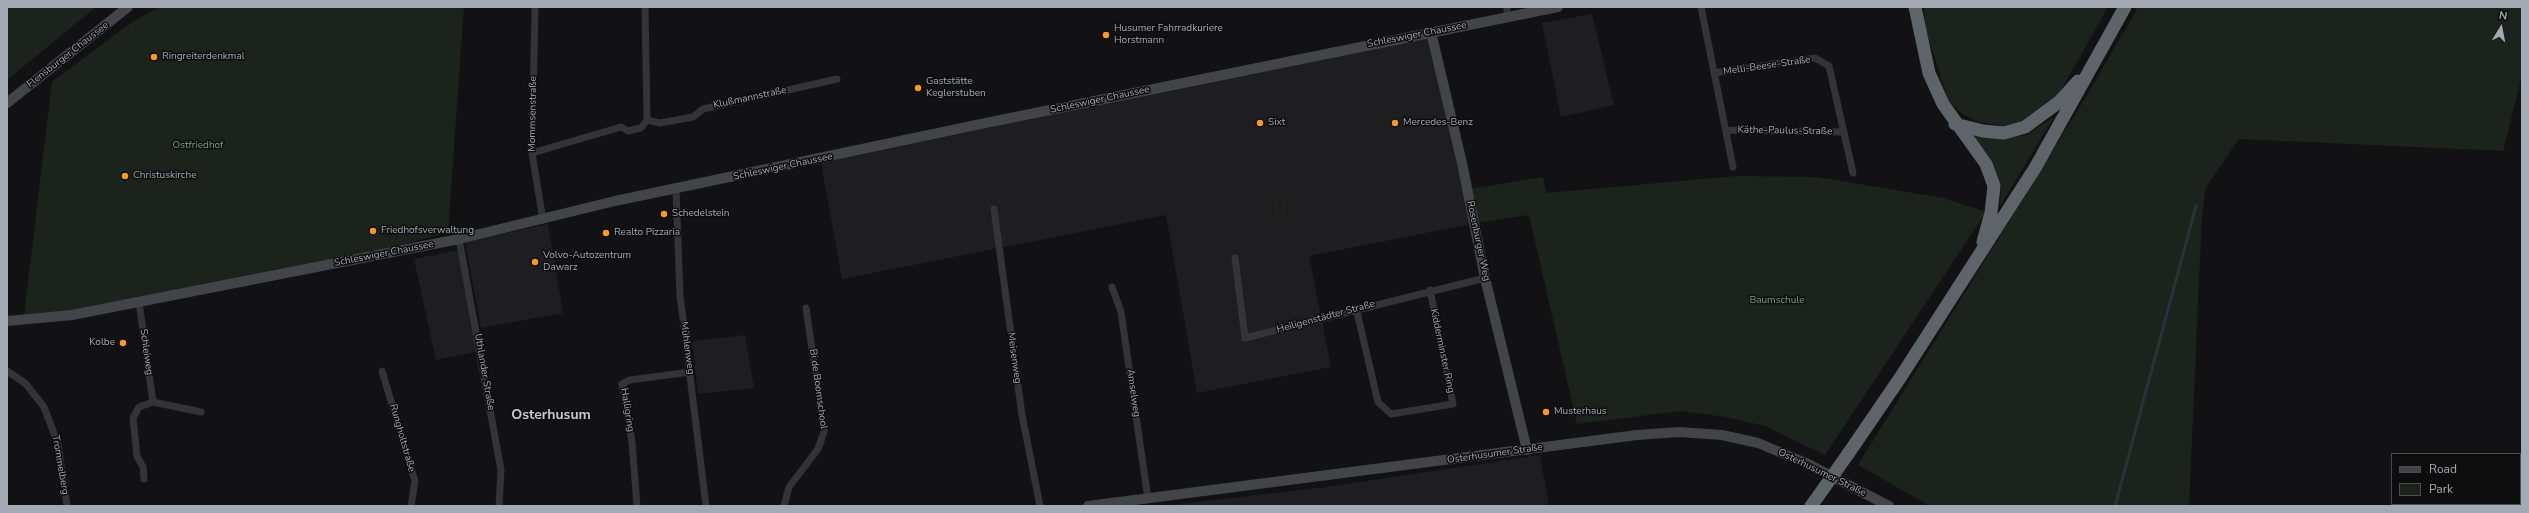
<!DOCTYPE html>
<meta charset="utf-8">
<style>
body{margin:0}
#map{position:relative;width:2529px;height:513px;overflow:hidden;background:#121214;font-family:"Nunito Sans",sans-serif}
canvas{display:block}
.frame{position:absolute;inset:0;border:8px solid #a3aab4;pointer-events:none}
.legend{position:absolute;left:2391px;top:453px;width:130px;height:52px;box-sizing:border-box;background:#0d0d0e;border:1px solid #494c50;margin:0;padding:5px 7px;list-style:none;font-size:12px;color:#a3aab4}
.legend li{display:flex;align-items:center;gap:8px;height:20px}
.legend b{width:20px;border:1px solid #494c50}
.north{position:absolute;left:2481px;top:8px;width:40px;height:40px;-webkit-text-stroke:3px #0d0d0e;paint-order:stroke;rotate:10deg;font-size:11px;font-weight:700;line-height:16px;text-align:center;color:#a3aab4}
.north::after{content:'';display:block;margin:auto;width:14px;height:18px;background:#a3aab4;clip-path:polygon(50% 0,100% 100%,50% 72%,0 100%)}
</style>
<div id="map">
<canvas width="2529" height="513"></canvas>
<div class="frame"></div>
<ul class="legend">
<li><b style="height:5px;background:#414449"></b>Road</li>
<li><b style="height:11px;background:#1c231c"></b>Park</li>
</ul>
<div class="north">N</div>
</div>
<script>
const context = document.querySelector('canvas').getContext('2d');
context.lineJoin = 'round';
function fill(path, color) { context.fillStyle = color; context.fill(path, 'evenodd'); }
const shape = rows => new Path2D(rows.map(r => 'M' + r).join(''));
function stroke(path, color, width, dash) { context.strokeStyle = color; context.lineWidth = width; context.lineCap = dash ? 'butt' : 'round'; context.setLineDash(dash || []); context.stroke(path); }
function write(font, color, halo, rows, align = 'center') {
  context.font = font + ' "Nunito Sans",sans-serif'; context.lineWidth = 3; context.setLineDash([]); context.textBaseline = 'middle'; context.strokeStyle = halo; context.fillStyle = color; for (const [text, x, y, turn = 0] of rows) {
    context.save(); context.translate(x, y); context.rotate((+turn || 0) * Math.PI / 180); context.textAlign = isNaN(turn) ? turn : align; if (halo) context.strokeText(text, 0, 0); context.fillText(text, 0, 0); context.restore();
  }
}
fill(shape([
 [1592,14,1614,105,1561,117,1542,23],
 [1430,36,1471,224,1309,256,1331,367,1197,393,1166,215,842,279,821,163],
 [548,224,563,313,481,328,465,242],
 [458,250,480,351,436,360,414,259],
 [745,335,754,388,698,394,692,341],
 [1540,455,1549,506,1163,506,1326,487]
]), '#1e1e20');
fill(shape([
 [7,7,96,7,7,80],
 [159,7,464,7,448,232,372,253,75,311,24,315,52,82,131,23],
 [1924,7,2108,7,2057,97,2022,121,2004,126,1978,122,1961,113,1948,100,1926,30],
 [2138,7,2522,7,2522,75,2503,151,2239,139,2206,187,2202,214,2189,506,1930,506,1858,465,2089,92],
 [2054,117,2000,206,2001,187,1992,160,1969,131,2003,139,2026,135],
 [1736,176,1817,177,1943,198,1986,212,1825,455,1765,426,1726,417,1681,411,1577,424,1529,215,1476,223,1470,189,1543,177,1546,193],
 [1288,198,1285,215,1275,217,1273,201],
 [2430,504,2484,504,2415,506]
]), '#1c231c');
stroke(shape([
 [2115,506,2196,206]
]), '#283237', 3);
stroke(shape([
 [535,7,532,153,543,220],
 [645,7,647,120],
 [1701,7,1733,167],
 [1507,17,1507,7],
 [1714,73,1815,58,1829,66,1853,173],
 [1726,130,1844,132],
 [532,153,621,127,628,131,641,128,647,120,660,123,693,117,703,109,837,79],
 [676,190,680,295,706,506],
 [994,209,1022,415,1040,506],
 [459,239,501,470,499,506],
 [1235,258,1245,338,1485,278],
 [1112,287,1121,312,1148,499],
 [139,302,153,402,139,407,133,418,137,456,143,467,144,479],
 [1356,308,1378,402,1391,414,1453,404,1430,290],
 [7,371,25,383,44,407,58,444,67,506],
 [382,371,415,481,411,506],
 [153,402,201,412],
 [637,506,632,442,622,384,630,380,690,372],
 [784,506,789,487,818,449,824,432,806,308]
]), '#333439', 7);
stroke(shape([
 [1431,32,1462,163,1485,278,1527,450],
 [7,103,128,7],
 [7,321,72,315,459,239,615,201,981,124,1558,7],
 [1088,506,1637,435,1679,432,1722,435,1758,443,1806,463,1889,506]
]), '#414449', 10);
stroke(shape([
 [1915,7,1929,73,1943,104,1986,164,1994,186,1991,213,1983,242],
 [1955,124,1983,131,2004,133,2025,127,2059,102,2078,81],
 [1848,454,1900,378,2035,168,2125,7],
 [1811,506,1819,495]
]), '#5f636a', 13);
stroke(shape([
 [1819,495,1848,454]
]), '#5f636a', 13);
for (const [x, y, r, color] of [
 [1106,35,4,"#f59a29"],
 [154,57,4,"#f59a29"],
 [918,88,4,"#f59a29"],
 [1260,123,4,"#f59a29"],
 [1395,123,4,"#f59a29"],
 [125,176,4,"#f59a29"],
 [664,214,4,"#f59a29"],
 [373,231,4,"#f59a29"],
 [606,233,4,"#f59a29"],
 [535,262,4,"#f59a29"],
 [123,343,4,"#f59a29"],
 [1546,412,4,"#f59a29"]
]) { const dot = new Path2D(); dot.arc(x, y, r, 0, 2 * Math.PI); context.fillStyle = color; context.fill(dot); stroke(dot, '#0d0d0e', 1.5); }
write('10px', '#a3aab4', '#0d0d0e', [
 ["Husumer Fahrradkuriere",1114,29],
 ["Horstmann",1114,41],
 ["Ringreiterdenkmal",162,57],
 ["Gaststätte",926,82],
 ["Keglerstuben",926,94],
 ["Sixt",1268,123],
 ["Mercedes-Benz",1403,123],
 ["Christuskirche",133,176],
 ["Schedelstein",672,214],
 ["Friedhofsverwaltung",381,231],
 ["Realto Pizzaria",614,233],
 ["Volvo-Autozentrum",543,256],
 ["Dawarz",543,268],
 ["Kolbe",115,343,"right"],
 ["Musterhaus",1554,412]
], 'left');
write('10px', '#a3aab4', '#0d0d0e', [
 ["Schleswiger Chaussee",1417,35,-11],
 ["Flensburger Chaussee",68,55,-38],
 ["Melli-Beese-Straße",1767,66,-8],
 ["Klußmannstraße",750,98,-12],
 ["Schleswiger Chaussee",1100,100,-12],
 ["Mommsenstraße",533,114,-89],
 ["Käthe-Paulus-Straße",1785,131,1],
 ["Schleswiger Chaussee",783,167,-12],
 ["Rosenburger Weg",1478,241,78],
 ["Schleswiger Chaussee",384,254,-11],
 ["Heiligenstädter Straße",1326,317,-15],
 ["Mühlenweg",687,348,82],
 ["Kidderminster Ring",1442,351,78],
 ["Schleiweg",146,352,82],
 ["Meisenweg",1014,358,82],
 ["Uthlander Straße",484,372,80],
 ["Bi de Boomschool",818,389,82],
 ["Amselweg",1133,393,82],
 ["Halligring",627,410,81],
 ["Rungholtstraße",402,438,74],
 ["Osterhusumer Straße",1495,454,-8],
 ["Trommelberg",60,465,80],
 ["Osterhusumer Straße",1822,473,26]
]);
write('10px', '#7ba079', '#0d0d0e', [
 ["Ostfriedhof",198,146],
 ["Baumschule",1777,301]
]);
write('bold 14px', '#c4c9d0', '#0d0d0e', [
 ["Osterhusum",551,416]
]);
</script>
